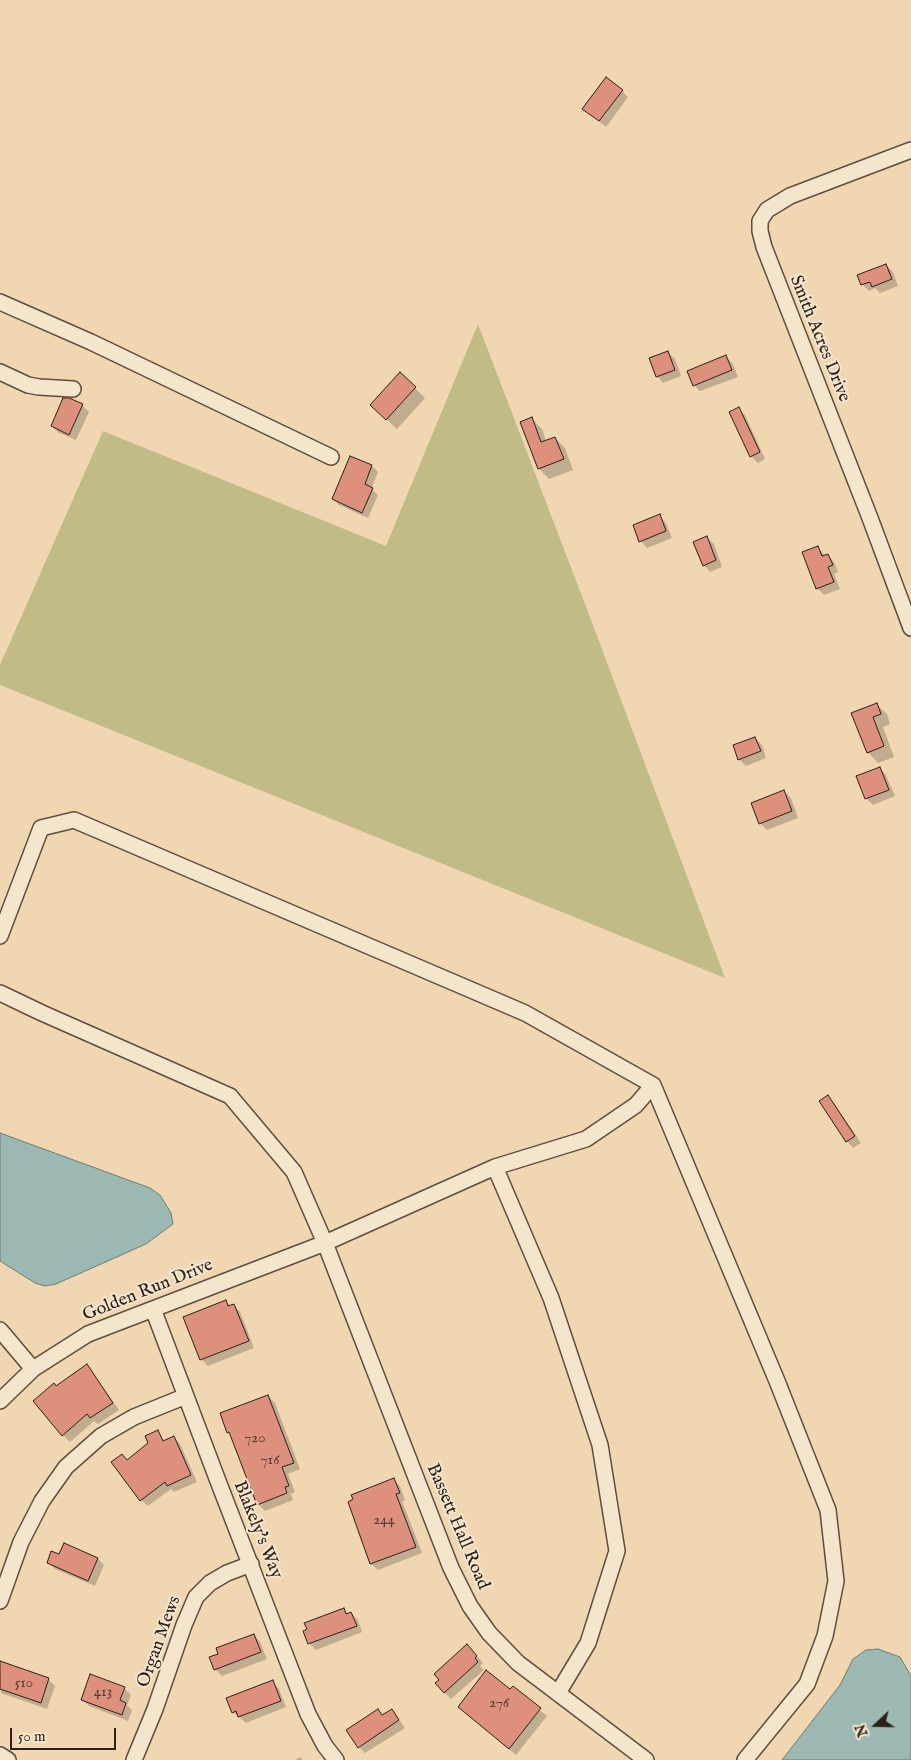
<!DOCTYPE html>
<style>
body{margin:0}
#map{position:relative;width:911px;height:1760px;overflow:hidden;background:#f0d7b2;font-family:"IM FELL English",serif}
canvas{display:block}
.north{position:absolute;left:851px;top:1700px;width:50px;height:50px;-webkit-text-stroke:4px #f5e5cd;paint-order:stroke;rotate:249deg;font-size:14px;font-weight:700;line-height:20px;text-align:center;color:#2c2019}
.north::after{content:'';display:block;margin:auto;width:18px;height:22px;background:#2c2019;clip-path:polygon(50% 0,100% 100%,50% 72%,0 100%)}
.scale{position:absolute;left:10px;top:1728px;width:106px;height:22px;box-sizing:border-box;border:2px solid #2c2019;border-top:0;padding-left:6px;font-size:15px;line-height:18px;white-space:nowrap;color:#2c2019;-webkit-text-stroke:4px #f5e5cd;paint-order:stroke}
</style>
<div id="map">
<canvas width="911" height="1760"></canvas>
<div class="north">N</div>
<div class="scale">50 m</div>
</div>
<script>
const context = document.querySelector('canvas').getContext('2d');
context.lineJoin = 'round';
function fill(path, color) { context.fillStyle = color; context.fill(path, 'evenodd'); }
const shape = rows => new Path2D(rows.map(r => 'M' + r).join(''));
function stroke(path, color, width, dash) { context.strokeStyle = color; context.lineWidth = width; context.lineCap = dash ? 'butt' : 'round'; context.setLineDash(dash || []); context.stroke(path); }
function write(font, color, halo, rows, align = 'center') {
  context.font = font + ' "IM FELL English",serif'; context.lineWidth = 4; context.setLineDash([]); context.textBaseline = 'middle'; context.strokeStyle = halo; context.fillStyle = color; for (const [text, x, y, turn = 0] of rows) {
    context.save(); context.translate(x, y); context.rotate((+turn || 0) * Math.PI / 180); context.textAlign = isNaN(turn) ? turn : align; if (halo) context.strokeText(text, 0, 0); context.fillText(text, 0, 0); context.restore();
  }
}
fill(shape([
 [478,324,596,633,725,978,0,685,0,665,103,431,386,546]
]), '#c1bc87');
const water = shape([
 [0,1133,150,1188,160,1195,171,1213,173,1224,146,1244,56,1284,45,1286,35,1283,0,1261,0,1133],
 [878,1649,900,1657,911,1676,911,1760,782,1760,840,1685,853,1659,866,1650,878,1649]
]);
fill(water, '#9cb8b3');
stroke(water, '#6f7b75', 1);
fill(shape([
 [622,91,628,97,606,127,584,109],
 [886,265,893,272,898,286,880,293,875,288,869,291,862,284],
 [668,353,675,359,681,376,663,383,657,376],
 [726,357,733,364,738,377,700,391,694,385],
 [415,388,425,398,397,429,382,415],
 [82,405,89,412,76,440,59,433,52,426],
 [738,409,745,415,765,459,758,463,751,456],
 [531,418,542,429,546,441,555,438,565,448,573,470,549,479,539,469,521,422],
 [372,466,378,472,371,489,378,495,368,518,339,505,333,499],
 [659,516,666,523,672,538,647,548,641,541],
 [707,538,714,544,722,567,710,572,704,565],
 [818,547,825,556,828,555,834,562,838,572,834,574,840,589,824,595,817,588],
 [876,704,887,714,890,724,883,727,894,757,878,763,868,752,853,713],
 [755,738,762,745,766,758,746,766,739,759],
 [880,768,886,775,895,796,873,805,866,798],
 [784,791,791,798,798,818,767,830,760,823],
 [828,1097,834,1103,861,1143,853,1148,847,1141],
 [226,1302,231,1306,234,1305,240,1312,254,1348,208,1366,201,1359],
 [87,1366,93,1373,119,1410,98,1424,94,1421,70,1442,63,1435,56,1387],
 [268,1396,275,1403,300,1469,288,1474,295,1492,291,1494,293,1500,265,1511,258,1504,231,1435,228,1432],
 [157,1432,165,1441,174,1438,180,1444,197,1482,174,1492,171,1489,148,1506,141,1500,127,1461,150,1444],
 [394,1480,400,1486,405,1500,402,1501,422,1553,378,1570,371,1564,349,1502],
 [59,1556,98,1559,104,1565,95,1586,55,1569,48,1562],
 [344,1609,348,1614,351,1613,358,1620,362,1632,316,1650,309,1643],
 [254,1635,260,1642,267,1659,222,1676,215,1669,220,1655],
 [474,1653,483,1663,480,1666,484,1670,451,1699,444,1692],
 [0,1668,48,1679,55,1686,47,1709,1,1693],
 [272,1682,279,1689,286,1707,246,1723,233,1712],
 [124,1688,131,1695,127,1705,132,1710,128,1721,89,1706,82,1699],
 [513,1688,547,1716,516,1755,459,1707,511,1691],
 [392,1710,405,1728,365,1753,359,1747,378,1711,383,1716],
 [300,1757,303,1760,295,1760]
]), '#0003');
const building = shape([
 [606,77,623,90,599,121,582,109,606,77],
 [886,264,892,279,872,287,870,282,861,285,857,275,886,264],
 [668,351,675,370,656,377,649,358,668,351],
 [726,355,732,370,693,386,687,371,726,355],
 [400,372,416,387,386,420,370,405,400,372],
 [63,398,69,398,83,404,69,435,51,426,63,398],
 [739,407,760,452,750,457,729,412,739,407],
 [532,417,541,442,555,437,564,459,538,469,520,422,532,417],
 [350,456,372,465,365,484,373,488,362,513,332,499,350,456],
 [660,514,666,531,639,542,633,525,660,514],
 [707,536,716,560,703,566,693,542,707,536],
 [818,546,822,556,828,554,833,565,828,567,834,582,816,589,802,552,818,546],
 [877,703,881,714,873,717,884,746,867,753,851,713,877,703],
 [755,737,761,751,738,760,733,745,755,737],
 [880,767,889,790,865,799,856,776,880,767],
 [784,790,792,811,759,824,751,803,784,790],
 [828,1095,855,1136,846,1142,819,1101,828,1095],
 [226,1300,228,1306,234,1304,249,1341,200,1360,183,1317,226,1300],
 [87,1364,113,1403,90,1418,87,1414,62,1436,33,1401,54,1383,56,1386,87,1364],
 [268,1395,294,1463,282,1467,289,1486,285,1487,287,1493,257,1505,229,1432,227,1433,220,1413,268,1395],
 [158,1430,163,1441,174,1436,191,1475,167,1486,165,1482,140,1501,111,1462,122,1454,127,1460,148,1443,145,1436,158,1430],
 [394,1478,400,1493,396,1494,416,1547,370,1564,348,1502,353,1499,351,1495,394,1478],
 [64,1543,98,1558,88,1581,47,1563,51,1551,59,1554,64,1543],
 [344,1608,346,1614,351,1612,357,1626,308,1644,303,1631,307,1629,304,1623,344,1608],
 [254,1634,261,1652,214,1670,209,1657,218,1654,216,1648,254,1634],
 [467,1644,477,1656,475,1658,478,1662,444,1693,435,1683,439,1680,434,1674,467,1644],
 [0,1661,49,1678,41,1703,0,1689,0,1661],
 [486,1670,510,1689,513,1686,541,1708,509,1749,458,1707,486,1670],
 [90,1674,125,1687,120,1700,126,1703,122,1715,81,1700,90,1674],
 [273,1680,281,1701,238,1717,236,1711,232,1713,226,1698,273,1680],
 [378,1709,382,1715,392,1709,399,1720,358,1748,346,1730,378,1709]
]);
fill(building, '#dd907c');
stroke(building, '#2c2019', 1);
const minor = shape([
 [911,150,790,196,767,210,760,221,760,231,764,247,870,518,911,628],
 [0,302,91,342,331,457],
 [0,372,28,385,39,387,73,389],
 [0,936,41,828,74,820,525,1013,653,1085,777,1381,828,1510,836,1581,825,1636,807,1684,745,1760],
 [0,993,42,1013,230,1096,294,1172,325,1243,451,1568,470,1606,489,1633,518,1663,646,1760],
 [495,1167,551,1298,600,1445,617,1551,588,1643,558,1693],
 [153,1309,218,1481,308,1714,325,1746,336,1760],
 [0,1330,33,1369],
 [0,1401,33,1369,88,1334,325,1243,495,1167,586,1139,636,1105,653,1085],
 [0,1601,21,1542,42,1501,66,1467,101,1436,134,1417,186,1396],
 [0,1755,8,1760],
 [134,1760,155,1709,184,1625,196,1597,210,1583,227,1573,251,1564]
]);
stroke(minor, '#5d4e3f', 18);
stroke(minor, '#f5e5cd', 15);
write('15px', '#583c32', null, [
 ["720",255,1439],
 ["716",270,1461],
 ["244",384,1521],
 ["510",24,1684],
 ["413",103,1693],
 ["276",499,1704]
]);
write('18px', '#2c2019', '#f5e5cd', [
 ["Smith Acres Drive",819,339,68],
 ["Golden Run Drive",148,1291,-22],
 ["Bassett Hall Road",457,1527,67],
 ["Blakely's Way",257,1530,68],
 ["Organ Mews",160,1642,-70]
]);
</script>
